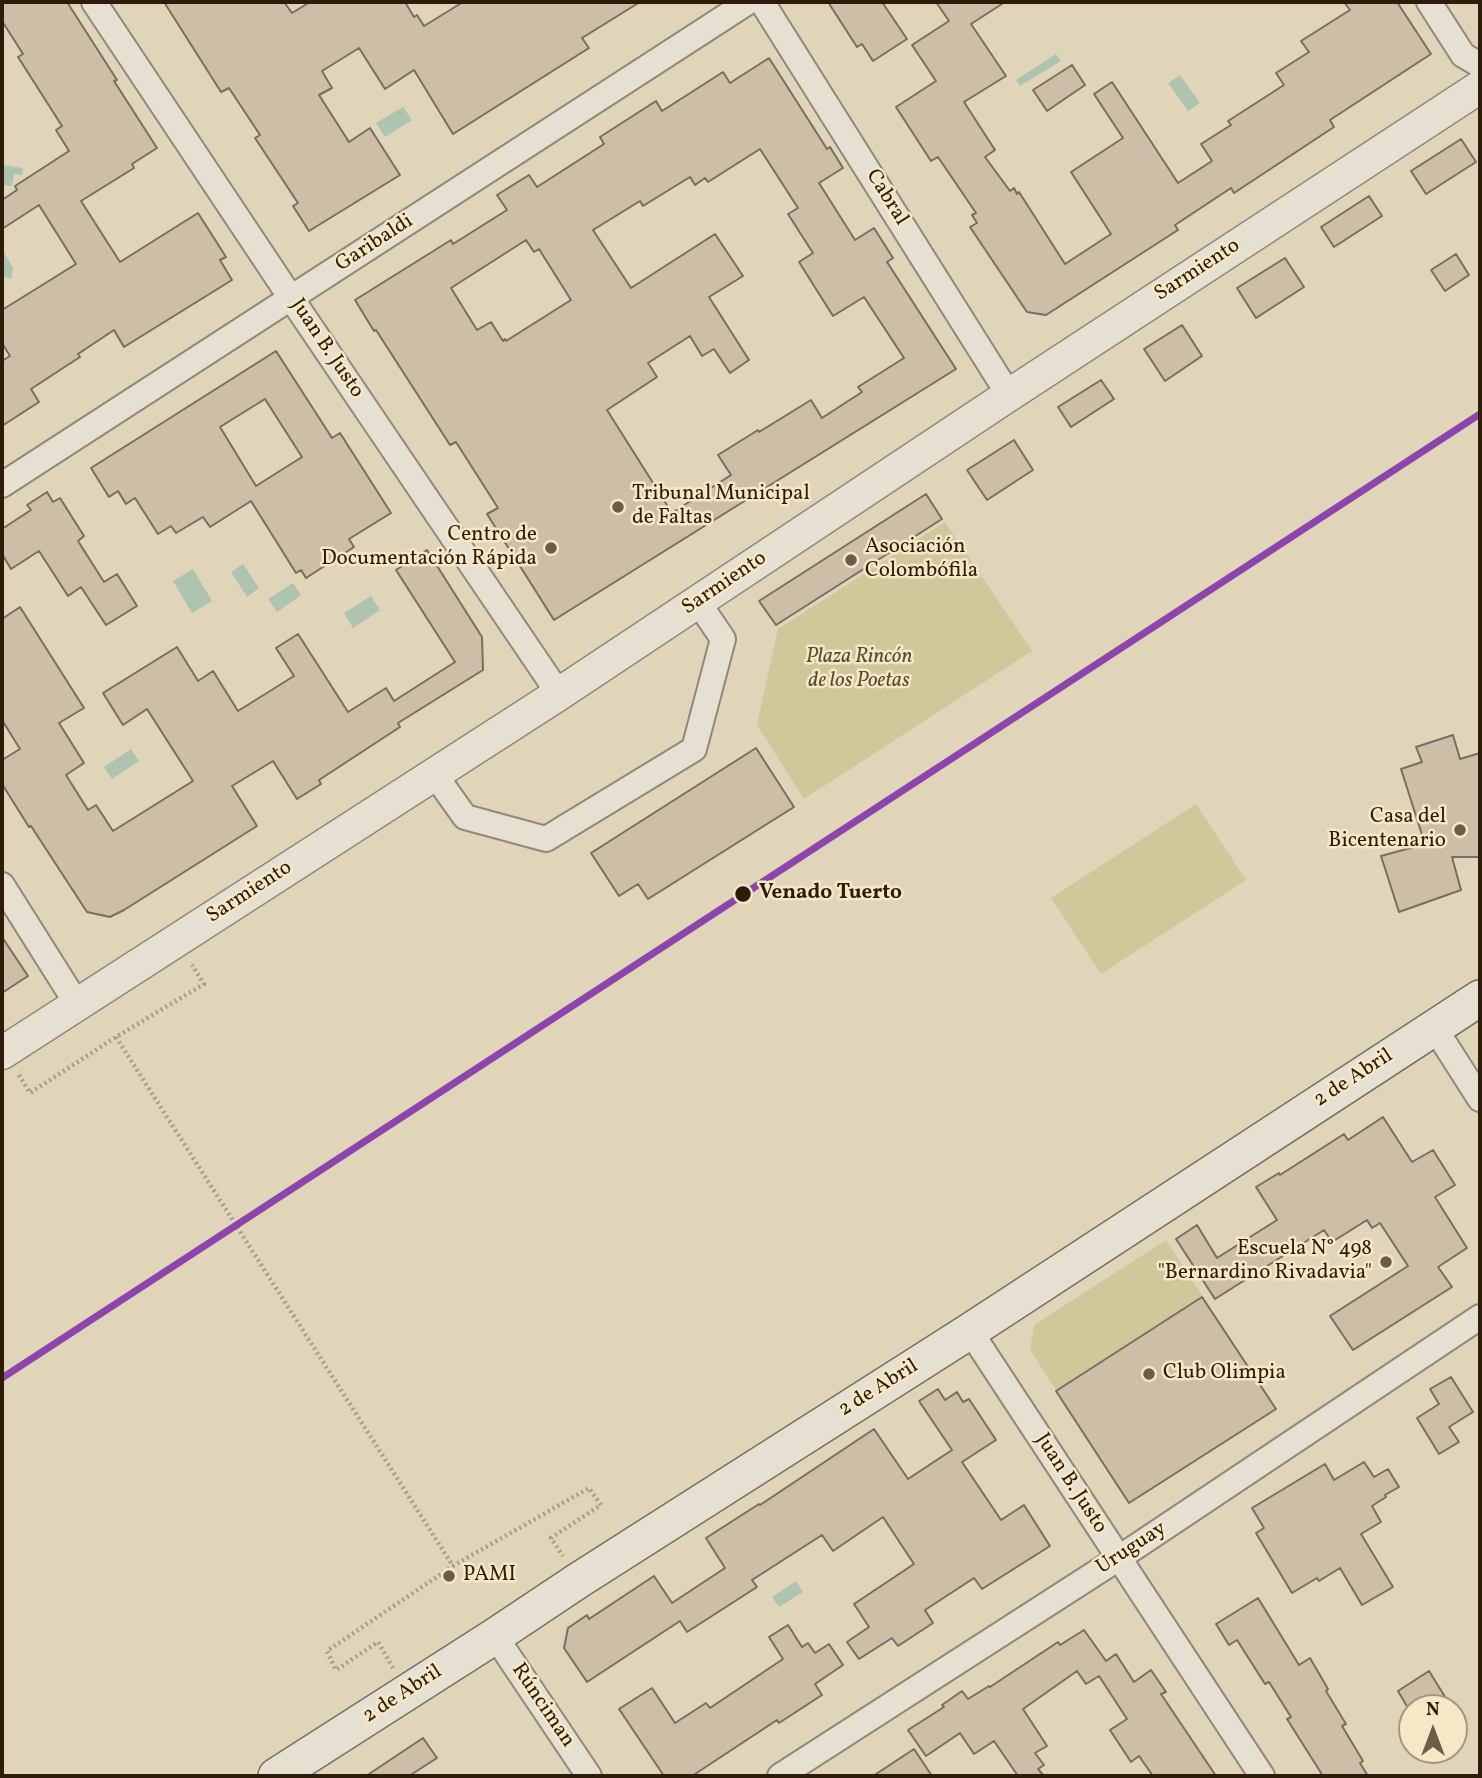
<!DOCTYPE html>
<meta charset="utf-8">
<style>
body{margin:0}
#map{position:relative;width:1482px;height:1778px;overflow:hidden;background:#e0d5b9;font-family:Vollkorn,serif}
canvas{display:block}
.frame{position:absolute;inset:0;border:4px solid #2f1b0a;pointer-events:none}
.north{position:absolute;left:1398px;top:1694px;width:70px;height:70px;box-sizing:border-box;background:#f5e8c7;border:2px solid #a6967b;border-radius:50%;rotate:0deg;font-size:19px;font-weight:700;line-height:28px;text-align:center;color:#2f1b0a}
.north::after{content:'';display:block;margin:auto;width:24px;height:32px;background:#6d5c47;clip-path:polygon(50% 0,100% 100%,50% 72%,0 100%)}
</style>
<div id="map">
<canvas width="1482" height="1778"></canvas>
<div class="frame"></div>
<div class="north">N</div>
</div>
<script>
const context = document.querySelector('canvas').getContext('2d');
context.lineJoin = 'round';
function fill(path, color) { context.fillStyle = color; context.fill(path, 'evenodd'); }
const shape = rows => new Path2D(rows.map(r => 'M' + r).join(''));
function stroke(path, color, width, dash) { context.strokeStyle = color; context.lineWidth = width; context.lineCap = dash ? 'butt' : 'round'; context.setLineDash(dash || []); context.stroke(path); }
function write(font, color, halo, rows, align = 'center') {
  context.font = font + ' Vollkorn,serif'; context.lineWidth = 5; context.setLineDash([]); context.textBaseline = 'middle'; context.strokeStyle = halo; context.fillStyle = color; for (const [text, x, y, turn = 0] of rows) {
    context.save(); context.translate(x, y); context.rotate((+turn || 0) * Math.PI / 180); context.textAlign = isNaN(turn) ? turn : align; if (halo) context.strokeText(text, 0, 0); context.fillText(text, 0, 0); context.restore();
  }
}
fill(shape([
 [945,522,1032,651,804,799,757,725,778,629],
 [1196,804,1246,880,1101,974,1051,898],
 [1166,1240,1276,1409,1129,1503,1030,1350,1034,1325]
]), '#cfc89b');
fill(shape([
 [1056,54,1061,61,1020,86,1016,80],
 [1180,75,1200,103,1188,111,1168,83],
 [403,107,412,120,385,137,376,123],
 [2,165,23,168,22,175,14,174,12,186,2,185],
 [2,249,13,268,11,279,2,276],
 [243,564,259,588,247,597,231,572],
 [193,569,212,601,192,613,173,581],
 [293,583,301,595,277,612,268,599],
 [371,596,380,610,353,628,344,613],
 [131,749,139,761,112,779,104,767],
 [796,1581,803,1592,779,1607,772,1597]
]), '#afc3b1');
const building = shape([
 [2,2,67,2,117,80,114,81,157,148,132,164,134,168,81,201,120,262,198,213,226,257,220,260,232,280,124,347,114,330,78,354,80,357,31,389,39,402,2,426,2,361,10,356,2,343,2,310,76,264,39,205,2,229,2,200,17,190,15,186,69,151,56,130,62,126,18,57,23,54,2,21,2,2],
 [164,2,284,2,292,13,310,2,405,2,414,17,417,15,424,26,463,2,640,2,582,38,589,48,453,134,414,70,385,89,359,48,322,71,332,88,319,95,349,142,370,128,400,175,309,231,293,206,298,203,255,138,260,135,229,88,221,92,164,2],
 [828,2,882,2,907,39,873,61,862,44,857,47,828,2],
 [936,2,1005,2,971,24,1006,76,964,102,995,150,985,157,1010,191,1014,188,1017,194,1019,192,1065,264,1111,234,1071,172,1123,138,1094,94,1112,82,1178,183,1212,161,1201,144,1231,125,1228,121,1284,85,1276,73,1309,52,1301,41,1350,10,1344,2,1397,2,1431,54,1330,120,1334,127,1234,193,1231,188,1175,225,1178,230,1046,315,1027,312,970,227,977,223,972,215,976,213,938,157,931,161,896,107,936,81,912,45,949,21,936,2],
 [769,58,827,149,830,147,843,168,819,183,855,240,874,228,893,258,887,262,956,369,554,620,487,514,498,508,456,442,450,445,376,330,374,331,355,300,451,240,453,244,507,210,497,195,529,175,537,187,604,144,600,137,656,101,662,111,723,72,730,83,769,58],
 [760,149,798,208,788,214,813,253,799,262,833,316,864,297,904,358,858,387,862,392,822,418,811,400,759,432,758,430,718,455,731,475,672,513,607,410,657,377,648,363,690,336,702,356,714,349,730,373,749,360,709,297,743,276,715,234,631,288,593,230,640,201,643,206,690,177,695,185,705,178,708,182,760,149],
 [526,240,534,252,539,249,571,300,506,341,505,339,503,341,491,322,477,330,451,288,526,240],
 [1072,65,1085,85,1047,111,1033,90,1072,65],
 [1461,139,1476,162,1426,194,1411,171,1461,139],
 [1369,196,1382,216,1334,247,1321,227,1369,196],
 [1456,254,1469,275,1445,291,1431,270,1456,254],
 [1285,258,1304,287,1256,318,1237,288,1285,258],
 [1182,325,1202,356,1165,381,1144,349,1182,325],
 [276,351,332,438,340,433,391,513,349,539,354,547,306,578,301,570,296,573,251,501,210,527,203,517,176,533,171,526,158,534,135,498,126,504,118,491,109,497,91,468,276,351],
 [265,399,302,457,256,486,220,427,265,399],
 [1101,380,1114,399,1071,427,1058,407,1101,380],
 [1014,440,1033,470,987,500,967,470,1014,440],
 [47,492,53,502,60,498,84,536,78,541,104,582,117,574,137,606,106,625,81,587,68,596,39,551,11,569,2,554,2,529,31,510,27,505,47,492],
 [926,494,942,519,776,625,759,601,926,494],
 [427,550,482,637,483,670,398,723,400,727,319,780,321,784,297,799,273,761,232,786,257,826,124,910,110,917,87,912,31,826,29,827,2,784,2,760,20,749,2,720,2,619,20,607,84,708,59,723,84,763,66,775,88,810,96,805,113,831,193,781,147,709,123,725,103,693,177,647,198,681,213,671,238,711,294,676,276,648,298,634,348,712,386,688,394,701,455,662,396,570,427,550],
 [1453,735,1460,759,1480,753,1480,857,1452,857,1461,890,1399,912,1381,856,1425,844,1401,769,1422,762,1416,747,1453,735],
 [756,748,794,807,648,899,638,884,619,896,591,853,756,748],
 [2,937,28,976,2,993,2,937],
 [1383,1117,1412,1162,1433,1150,1455,1185,1435,1197,1467,1248,1438,1267,1452,1287,1353,1350,1330,1316,1408,1266,1380,1223,1372,1228,1367,1220,1332,1242,1324,1230,1215,1299,1176,1239,1197,1225,1217,1258,1277,1220,1256,1187,1279,1173,1280,1175,1344,1134,1348,1140,1383,1117],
 [1202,1297,1276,1409,1129,1503,1056,1391,1202,1297],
 [1451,1377,1473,1412,1449,1427,1459,1442,1439,1454,1417,1418,1439,1404,1430,1389,1451,1377],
 [938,1389,945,1400,957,1392,963,1402,969,1399,996,1440,962,1462,1001,1520,1024,1505,1050,1546,982,1589,974,1578,925,1610,933,1623,898,1646,892,1638,859,1659,847,1642,869,1627,854,1604,914,1564,883,1517,833,1551,822,1535,752,1580,757,1587,687,1632,680,1621,587,1682,564,1648,568,1628,587,1615,589,1619,654,1576,672,1603,725,1568,706,1538,759,1504,760,1505,874,1429,908,1479,952,1450,919,1401,938,1389],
 [1364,1462,1374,1477,1388,1469,1399,1487,1385,1495,1386,1497,1372,1506,1381,1522,1361,1534,1393,1587,1362,1605,1340,1568,1319,1581,1317,1578,1292,1593,1256,1533,1264,1528,1252,1508,1325,1464,1334,1480,1364,1462],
 [1258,1598,1299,1665,1310,1658,1328,1689,1326,1691,1346,1724,1342,1726,1363,1761,1360,1763,1368,1776,1323,1776,1287,1719,1291,1717,1269,1682,1265,1684,1237,1640,1229,1645,1216,1624,1258,1598],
 [788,1625,802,1647,808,1643,815,1653,829,1644,843,1665,815,1684,822,1695,779,1723,777,1720,692,1776,664,1776,619,1709,652,1688,675,1723,706,1703,710,1708,783,1659,769,1637,788,1625],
 [1084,1630,1106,1661,1116,1654,1134,1682,1151,1670,1166,1692,1161,1694,1216,1776,1153,1776,1139,1756,1131,1762,1110,1730,1127,1719,1099,1676,1086,1684,1077,1671,1023,1709,1047,1746,1035,1753,1044,1765,1038,1769,1044,1776,1018,1776,994,1741,974,1754,960,1733,926,1756,908,1730,944,1707,942,1705,962,1691,968,1699,989,1686,990,1687,1058,1642,1060,1645,1084,1630],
 [1429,1671,1452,1708,1408,1708,1398,1691,1429,1671],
 [423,1738,437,1758,409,1776,366,1776,423,1738],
 [914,1749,932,1776,873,1776,914,1749]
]);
fill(building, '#cdbea8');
stroke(building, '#786f5f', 2);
const minor = shape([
 [94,2,291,298,559,694],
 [762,2,1009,395],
 [1429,2,1463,55,1480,65],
 [2,485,748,2],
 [435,775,465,817,546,839,694,749,723,639,698,602],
 [2,885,77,1004],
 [1434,1027,1480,1099],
 [970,1331,1262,1776],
 [495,1636,589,1776],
 [780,1776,1119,1558,1480,1317]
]);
const tertiary = shape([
 [2,1053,559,694,1009,395,1480,87]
]);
const secondary = shape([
 [276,1776,495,1636,579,1580,970,1331,1480,998]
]);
stroke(minor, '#918877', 28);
stroke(tertiary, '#918877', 35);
stroke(secondary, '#786f5f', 38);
stroke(shape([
 [116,1037,453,1566],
 [19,1075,30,1093,116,1037,204,984,192,965],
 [393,1668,378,1642,336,1670,327,1651,453,1566,589,1488,601,1505,551,1538,563,1556]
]), '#a39c90', 4.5, [2, 3.5]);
stroke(minor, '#e5e0d2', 24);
stroke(tertiary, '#e5e0d2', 32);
stroke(secondary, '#e5e0d2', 35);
stroke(shape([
 [2,1378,1480,414]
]), '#8e44ad', 7);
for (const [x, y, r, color] of [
 [618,507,7,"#6d5c47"],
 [551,548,7,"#6d5c47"],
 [851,560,7,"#6d5c47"],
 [1460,830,7,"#6d5c47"],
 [743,894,9,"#2f1b0a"],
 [1386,1262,7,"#6d5c47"],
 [1149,1374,7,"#6d5c47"],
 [449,1576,7,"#6d5c47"]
]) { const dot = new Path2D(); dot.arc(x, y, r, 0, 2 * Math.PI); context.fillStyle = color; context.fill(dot); stroke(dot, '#f5e8c7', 2.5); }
write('21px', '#2f1b0a', '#f5e8c7', [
 ["Cabral",886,198,58],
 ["Garibaldi",375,244,-33],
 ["Sarmiento",1198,271,-33],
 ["Juan B. Justo",326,349,56],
 ["Sarmiento",725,584,-34],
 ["Sarmiento",250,893,-33],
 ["2 de Abril",1354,1079,-33],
 ["2 de Abril",879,1389,-32],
 ["Juan B. Justo",1070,1484,57],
 ["Uruguay",1132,1549,-33],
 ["2 de Abril",403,1695,-33],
 ["Rúnciman",542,1706,56]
]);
write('21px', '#2f1b0a', '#f5e8c7', [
 ["Tribunal Municipal",632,495],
 ["de Faltas",632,519],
 ["Centro de",537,536,"right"],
 ["Documentación Rápida",537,560,"right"],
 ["Asociación",865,548],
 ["Colombófila",865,572],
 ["Casa del",1446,818,"right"],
 ["Bicentenario",1446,842,"right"],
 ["Escuela N° 498",1372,1250,"right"],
 ["\"Bernardino Rivadavia\"",1372,1274,"right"],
 ["Club Olimpia",1163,1374],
 ["PAMI",463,1576]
], 'left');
write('italic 21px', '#5b4c2e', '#f5e8c7', [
 ["Plaza Rincón",859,658],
 ["de los Poetas",859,682]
]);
write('bold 21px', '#2f1b0a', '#f5e8c7', [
 ["Venado Tuerto",759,894]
], 'left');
</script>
